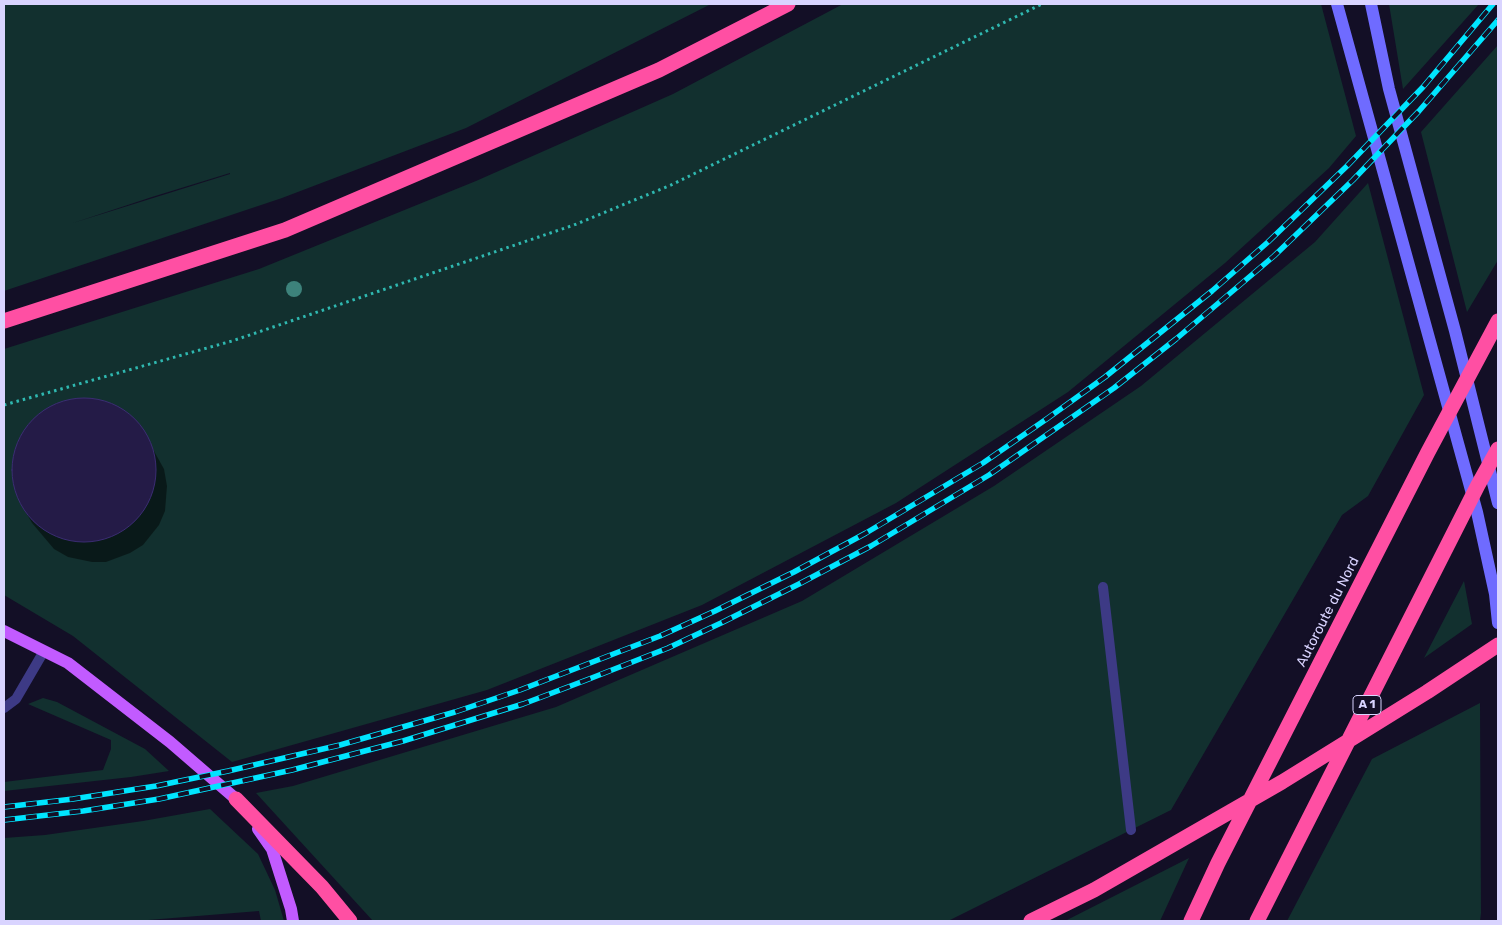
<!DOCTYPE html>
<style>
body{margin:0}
#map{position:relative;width:1502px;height:925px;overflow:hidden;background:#130f26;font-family:Rubik,sans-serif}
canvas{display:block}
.frame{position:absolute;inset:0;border:5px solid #d9d4ff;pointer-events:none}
</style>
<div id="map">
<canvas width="1502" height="925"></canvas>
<div class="frame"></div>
</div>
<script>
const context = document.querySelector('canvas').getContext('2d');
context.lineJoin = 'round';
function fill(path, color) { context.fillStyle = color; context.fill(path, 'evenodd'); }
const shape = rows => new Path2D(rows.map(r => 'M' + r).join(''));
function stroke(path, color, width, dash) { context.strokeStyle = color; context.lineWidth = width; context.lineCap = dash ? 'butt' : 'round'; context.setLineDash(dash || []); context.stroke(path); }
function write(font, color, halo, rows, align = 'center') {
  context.font = font + ' Rubik,sans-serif'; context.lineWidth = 4; context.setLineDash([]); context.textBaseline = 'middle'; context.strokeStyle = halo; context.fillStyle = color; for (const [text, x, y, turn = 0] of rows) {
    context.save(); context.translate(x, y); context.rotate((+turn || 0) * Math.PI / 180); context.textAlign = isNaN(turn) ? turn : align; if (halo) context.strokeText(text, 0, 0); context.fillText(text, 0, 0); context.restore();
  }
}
fill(shape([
 [4,4,711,4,466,128,282,198,4,291],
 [230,173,230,174,73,223,152,197],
 [843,4,1321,4,1356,136,1329,168,1225,263,1068,392,896,503,702,605,487,690,232,762,73,636,4,595,4,349,259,269,476,181,673,94],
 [1389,4,1479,4,1403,89],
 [1498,45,1498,260,1467,312,1421,132],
 [1368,183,1424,395,1368,496,1342,515,1171,810,948,921,373,921,256,793,293,786,556,707,802,601,994,486,1141,386,1315,242],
 [1464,581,1472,624,1424,658],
 [43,698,57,702,145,749,169,771,131,777,4,791,4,782,103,770,111,749,111,740,28,704],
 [1480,703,1481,913,1480,921,1287,921,1372,759],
 [210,809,258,854,275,890,284,921,261,921,259,911,136,921,4,921,4,838,45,835,143,821],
 [1189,858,1160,921,1065,921]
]), '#12302f');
fill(shape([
 [83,399,116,406,140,426,164,469,167,486,165,511,159,525,143,545,130,553,106,562,92,562,68,557,54,549,32,523,20,502,13,479,13,465,23,432,46,410,69,400]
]), '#0007');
const building = shape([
 '12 470a72 72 0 1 1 144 0a72 72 0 1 1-144 0Z'
]);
fill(building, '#241b47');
stroke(building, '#3b2d73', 1);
stroke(shape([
 [4,405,232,341,574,225,671,185,1042,4]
]), '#2fb8b0', 3, [2.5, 4]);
stroke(shape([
 [1103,587,1131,830],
 [4,708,16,699,44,651]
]), '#3d3a85', 10);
stroke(shape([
 [1337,4,1477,512,1495,594,1498,623],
 [1371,4,1389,89,1455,331,1498,503]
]), '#6f6bff', 12);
stroke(shape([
 [4,631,68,663,170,742,236,799,242,807],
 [258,829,272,849,291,909,293,921]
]), '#c25bff', 12);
stroke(shape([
 [4,321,285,230,659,70,788,4],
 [236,799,322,887,350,921],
 [1031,921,1094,890,1282,782,1427,692,1498,645],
 [1191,921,1218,863,1428,452,1498,321],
 [1257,921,1478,485,1498,449]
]), '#ff4fa3', 15);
const rail = shape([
 [4,807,73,799,156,786,228,771,340,745,455,712,520,690,660,636,715,611,794,572,866,533,983,463,1048,418,1105,377,1212,291,1268,242,1347,166,1423,87,1493,4],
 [4,820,83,811,159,799,292,770,403,741,523,704,589,679,668,648,721,623,799,584,871,546,989,475,1114,388,1176,339,1274,256,1353,180,1419,111,1498,20]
]);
stroke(rail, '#00e5ff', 5.5);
stroke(rail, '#130f26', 4, [11]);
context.fillStyle = '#3d827b';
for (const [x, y] of [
 [294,289]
]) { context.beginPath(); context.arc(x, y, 8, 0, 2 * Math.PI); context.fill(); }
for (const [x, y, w] of [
 [1367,705,28]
]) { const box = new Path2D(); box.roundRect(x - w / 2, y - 9.5, w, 19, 4); context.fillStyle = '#130f26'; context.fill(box); stroke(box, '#d9d4ff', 1); }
write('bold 12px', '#d9d4ff', null, [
 ["A 1",1367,705]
]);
write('14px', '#d9d4ff', '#130f26', [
 ["Autoroute du Nord",1328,612,-63]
]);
</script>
